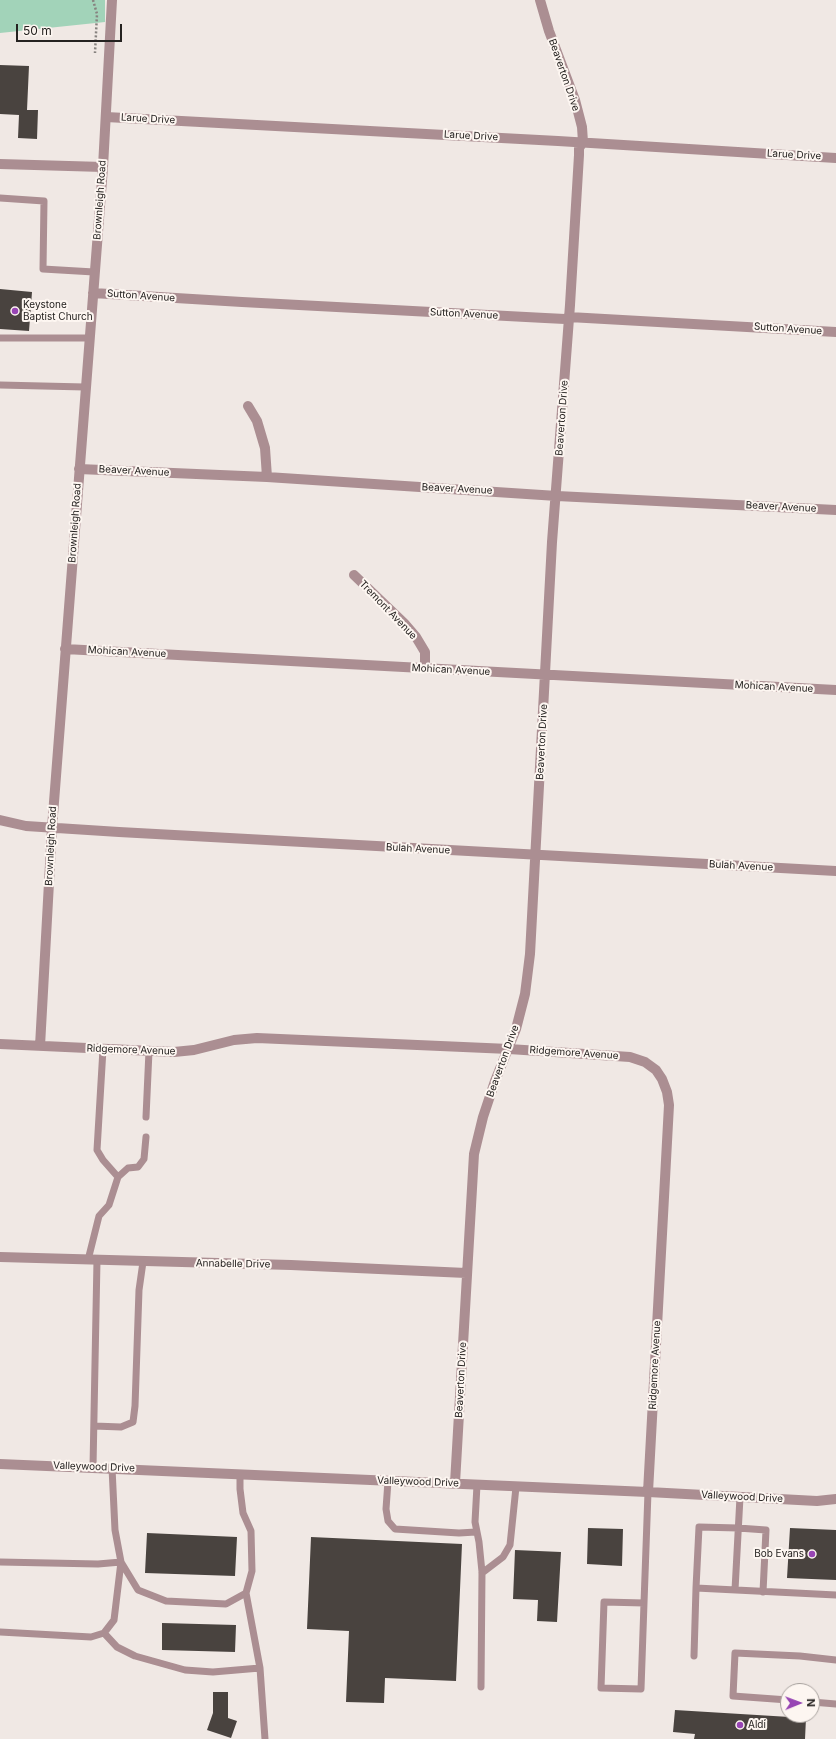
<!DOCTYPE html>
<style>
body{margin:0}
#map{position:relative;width:836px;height:1739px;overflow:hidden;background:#f0e8e4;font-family:Inter,sans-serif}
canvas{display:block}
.north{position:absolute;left:780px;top:1683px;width:40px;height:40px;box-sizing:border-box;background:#fdf6f1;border:1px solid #a7a19d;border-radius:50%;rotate:89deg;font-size:11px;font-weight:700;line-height:16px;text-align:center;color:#252220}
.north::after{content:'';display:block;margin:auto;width:14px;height:18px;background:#9745b4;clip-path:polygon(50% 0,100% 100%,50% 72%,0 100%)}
.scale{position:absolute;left:16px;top:24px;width:106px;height:18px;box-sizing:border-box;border:2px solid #252220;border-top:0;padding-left:5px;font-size:12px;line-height:14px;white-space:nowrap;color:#252220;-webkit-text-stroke:3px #fdf6f1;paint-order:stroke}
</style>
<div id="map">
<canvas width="836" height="1739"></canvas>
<div class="north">N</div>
<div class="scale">50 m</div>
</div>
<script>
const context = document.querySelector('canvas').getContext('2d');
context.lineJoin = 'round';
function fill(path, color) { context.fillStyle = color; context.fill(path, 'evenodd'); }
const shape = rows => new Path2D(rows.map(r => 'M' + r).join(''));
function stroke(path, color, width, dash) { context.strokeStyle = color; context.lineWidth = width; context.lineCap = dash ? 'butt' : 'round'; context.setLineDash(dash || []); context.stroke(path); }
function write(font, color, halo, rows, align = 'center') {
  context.font = font + ' Inter,sans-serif'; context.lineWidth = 4; context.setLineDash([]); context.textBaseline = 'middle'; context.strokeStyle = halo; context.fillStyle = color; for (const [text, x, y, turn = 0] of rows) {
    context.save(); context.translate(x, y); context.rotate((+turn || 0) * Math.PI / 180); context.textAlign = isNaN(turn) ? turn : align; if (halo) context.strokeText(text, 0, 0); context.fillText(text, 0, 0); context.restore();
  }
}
fill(shape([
 [0,0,105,0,105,22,0,33]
]), '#a2d3b9');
fill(shape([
 [0,65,29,66,27,110,38,110,37,139,18,138,19,115,0,114],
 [0,289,32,292,29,331,0,329],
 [588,1528,623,1529,622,1566,587,1564],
 [790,1528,836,1530,836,1580,787,1578],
 [147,1533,237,1537,235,1576,145,1573],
 [311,1537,462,1544,456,1681,385,1678,384,1703,346,1702,349,1631,307,1629],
 [515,1550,561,1552,557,1622,537,1621,538,1600,513,1599],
 [162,1623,236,1625,235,1652,162,1650],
 [213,1692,228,1692,228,1718,237,1721,231,1738,207,1730,213,1713],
 [675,1710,806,1718,805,1739,694,1739,695,1734,673,1732]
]), '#49433f');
stroke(shape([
 [93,0,97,14,95,53]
]), '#87827f', 2.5, [2, 2]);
stroke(shape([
 [0,198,44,201,43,269,94,272],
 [0,338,89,338],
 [0,385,85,387],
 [103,1049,97,1150,103,1160,118,1177],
 [146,1117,149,1051],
 [88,1260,99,1216,109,1205,118,1177,128,1168,138,1167,144,1159,146,1137],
 [94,1426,121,1427,133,1422,135,1406,139,1290,143,1262],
 [93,1467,97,1260],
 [112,1468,115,1530,121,1562,138,1590,166,1601,226,1604,246,1593,252,1571,251,1531,243,1513,240,1489,240,1474],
 [388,1481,386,1509,388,1521,395,1529,459,1533,476,1532],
 [477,1485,475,1522,479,1542,482,1572,481,1687],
 [0,1562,98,1564,121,1562,114,1620,104,1633,91,1637,0,1632],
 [482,1573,503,1557,510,1545,516,1487],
 [696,1588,699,1527,738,1528,766,1530,763,1592],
 [735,1590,740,1497],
 [246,1593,260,1668,265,1739],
 [644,1603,604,1602,601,1688,641,1689,644,1603,648,1492],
 [104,1633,117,1647,135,1656,185,1670,213,1672,260,1668],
 [694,1656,696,1588,836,1595],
 [788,1700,733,1696,735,1653,800,1656,836,1660],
 [812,1702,836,1704]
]), '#ab8e92', 7);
stroke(shape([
 [106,117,558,141,836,158],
 [0,164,103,167],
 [93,293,242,302,545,318,565,319,569,317,836,332],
 [248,406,257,421,265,448,267,477],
 [79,469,267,477,557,496,836,510],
 [354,575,404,623,416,637,425,652,425,668],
 [65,649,836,690],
 [0,820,26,826,119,832,836,871],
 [0,1044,174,1052,194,1050,234,1040,257,1038,509,1049,630,1057,645,1062,656,1070,662,1079,667,1092,669,1105,648,1492],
 [40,1046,52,828,103,167,112,0],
 [0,1257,291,1265,466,1273],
 [0,1464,648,1492,817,1501,836,1499],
 [455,1483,474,1154,483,1117,495,1081,516,1029,525,994,530,954,552,542,570,305,579,155,579,148,583,142,582,127,575,100,549,31,540,0]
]), '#ab8e92', 10);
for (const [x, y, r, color] of [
 [15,311,4,"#9745b4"],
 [812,1554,4,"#9745b4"],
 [740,1725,4,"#9745b4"]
]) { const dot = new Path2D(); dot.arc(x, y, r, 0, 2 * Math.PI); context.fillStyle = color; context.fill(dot); stroke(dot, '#fdf6f1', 1.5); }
write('10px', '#252220', '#fdf6f1', [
 ["Beaverton Drive",564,75,71],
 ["Larue Drive",148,119,3],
 ["Larue Drive",471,136,3],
 ["Larue Drive",794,155,3],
 ["Brownleigh Road",100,200,-86],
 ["Sutton Avenue",141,296,4],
 ["Sutton Avenue",464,314,3],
 ["Sutton Avenue",788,329,4],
 ["Beaverton Drive",562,418,-86],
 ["Beaver Avenue",134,471,3],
 ["Beaver Avenue",457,489,3],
 ["Beaver Avenue",781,507,3],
 ["Brownleigh Road",75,523,-86],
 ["Tremont Avenue",388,610,46],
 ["Mohican Avenue",127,652,3],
 ["Mohican Avenue",451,670,3],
 ["Mohican Avenue",774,687,3],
 ["Beaverton Drive",542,742,-87],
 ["Brownleigh Road",51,846,-87],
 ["Bulah Avenue",418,849,3],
 ["Bulah Avenue",741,866,3],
 ["Ridgemore Avenue",131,1050,2],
 ["Ridgemore Avenue",574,1053,4],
 ["Beaverton Drive",503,1061,-70],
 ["Annabelle Drive",233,1264,1],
 ["Ridgemore Avenue",655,1365,-87],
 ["Beaverton Drive",461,1380,-87],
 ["Valleywood Drive",94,1467,2],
 ["Valleywood Drive",418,1482,2],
 ["Valleywood Drive",742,1497,3]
]);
write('10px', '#252220', '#fdf6f1', [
 ["Keystone",23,305],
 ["Baptist Church",23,317],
 ["Bob Evans",804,1554,"right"],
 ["Aldi",748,1725]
], 'left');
</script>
